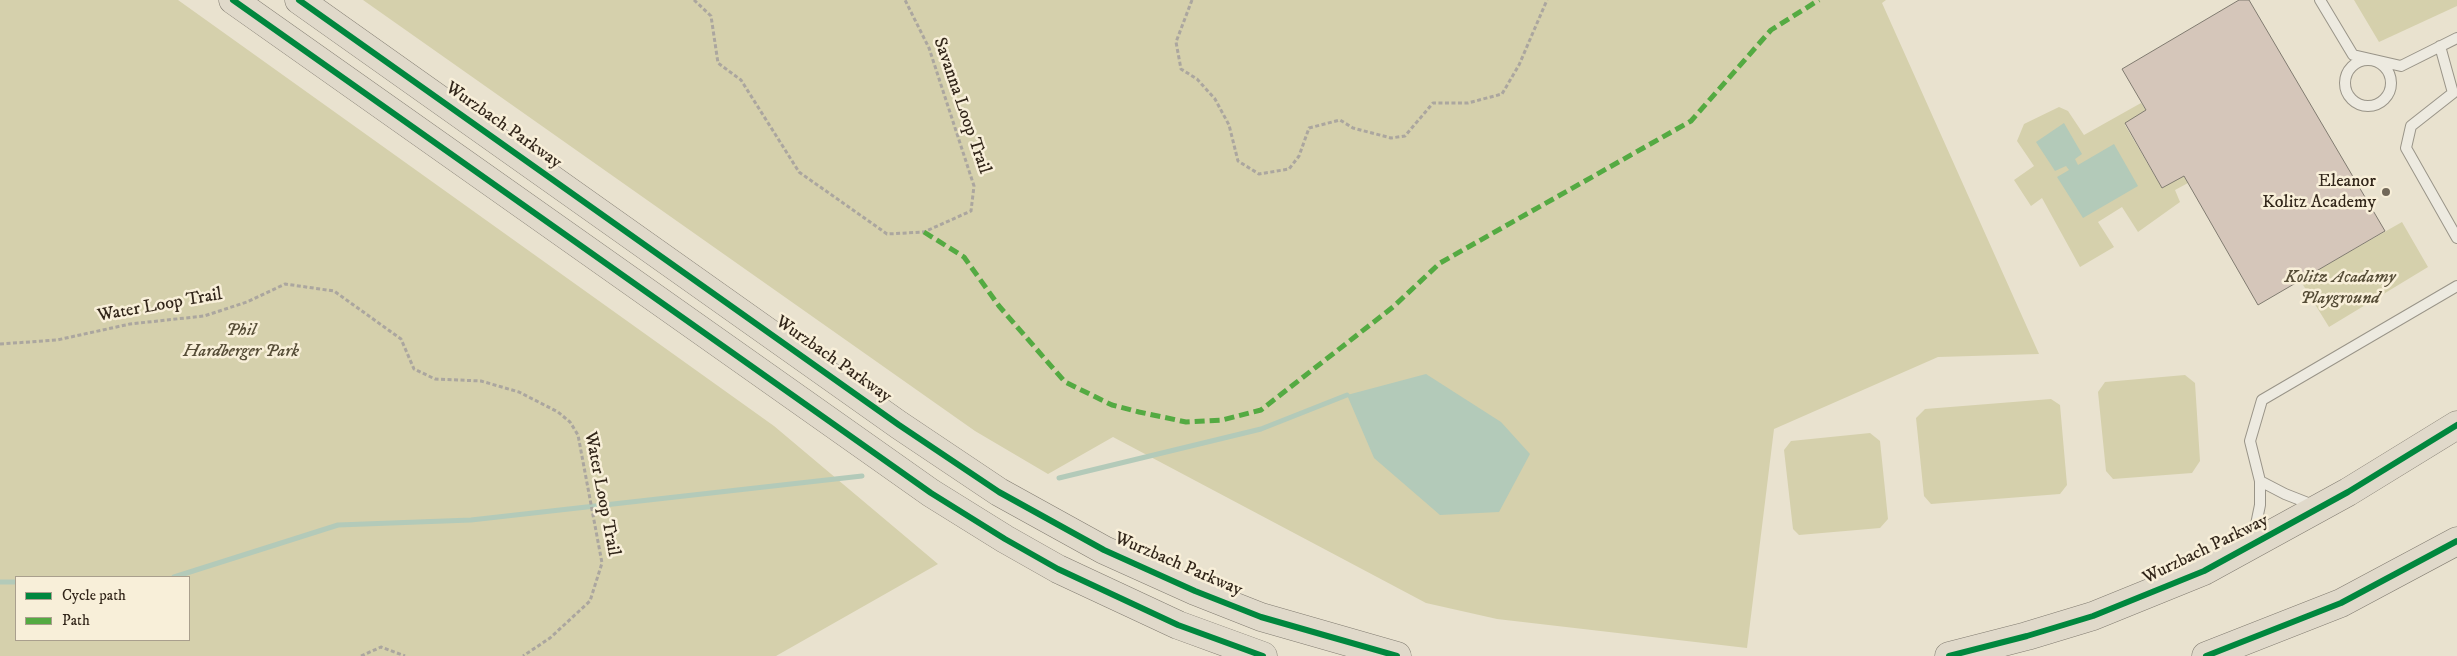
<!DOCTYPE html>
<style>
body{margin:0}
#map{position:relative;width:2457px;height:656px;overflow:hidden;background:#e9e2cf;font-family:"IM FELL DW Pica",serif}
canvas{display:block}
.legend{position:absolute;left:15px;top:576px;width:175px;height:65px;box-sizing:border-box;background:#f8efd9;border:1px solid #a99f8d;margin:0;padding:6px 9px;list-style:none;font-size:15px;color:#32261a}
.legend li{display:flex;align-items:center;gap:10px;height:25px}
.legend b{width:25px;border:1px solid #a99f8d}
</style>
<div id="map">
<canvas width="2457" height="656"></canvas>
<ul class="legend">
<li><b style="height:6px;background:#00873e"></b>Cycle path</li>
<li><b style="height:6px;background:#54aa42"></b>Path</li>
</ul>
</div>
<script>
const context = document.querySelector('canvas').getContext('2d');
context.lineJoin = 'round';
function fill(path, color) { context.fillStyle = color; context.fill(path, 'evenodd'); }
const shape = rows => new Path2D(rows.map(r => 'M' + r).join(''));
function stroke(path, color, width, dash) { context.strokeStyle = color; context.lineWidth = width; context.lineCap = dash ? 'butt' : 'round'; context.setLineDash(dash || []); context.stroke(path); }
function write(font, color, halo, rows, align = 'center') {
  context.font = font + ' "IM FELL DW Pica",serif'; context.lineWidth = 5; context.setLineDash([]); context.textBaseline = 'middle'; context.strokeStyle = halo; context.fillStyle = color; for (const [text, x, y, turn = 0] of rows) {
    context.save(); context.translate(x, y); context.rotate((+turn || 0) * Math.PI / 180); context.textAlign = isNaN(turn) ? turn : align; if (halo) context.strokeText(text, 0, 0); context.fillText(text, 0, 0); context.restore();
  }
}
fill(shape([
 [0,0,178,0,774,426,938,564,776,656,0,656],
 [16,577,189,577,189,640,16,640],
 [363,0,1886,0,1882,3,2039,354,1938,357,1774,429,1747,648,1497,619,1426,603,1113,437,1048,474,975,431],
 [2354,0,2457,0,2457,6,2379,42],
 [2141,103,2146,110,2125,125,2162,188,2184,175,2188,183,2175,190,2180,202,2138,232,2122,207,2098,222,2114,247,2080,267,2042,198,2031,206,2014,180,2034,166,2017,141,2024,124,2059,107,2068,111,2084,135],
 [2402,222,2428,267,2329,327,2300,280],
 [2185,375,2195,383,2200,461,2192,473,2113,479,2106,471,2098,392,2105,382],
 [2051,399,2060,405,2067,485,2060,494,1931,504,1924,496,1916,418,1925,409],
 [1870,433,1880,441,1888,519,1880,528,1799,535,1793,529,1784,450,1791,441]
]), '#d5d0ac');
fill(shape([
 [2064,123,2082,154,2075,159,2078,165,2114,144,2138,186,2083,218,2057,177,2069,170,2066,166,2055,171,2036,142],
 [1426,374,1501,422,1530,454,1499,512,1440,515,1374,458,1347,395]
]), '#b3cab9');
stroke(shape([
 [1059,478,1261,429,1347,395],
 [174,577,338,525,471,520,862,476],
 [0,582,16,582]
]), '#b3cab9', 5);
const building = shape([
 [2239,0,2249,0,2385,231,2258,305,2184,176,2162,188,2125,123,2146,110,2122,69,2239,0]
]);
fill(building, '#d5c6ba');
stroke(building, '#807b70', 1);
const service = shape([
 [2320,0,2353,55,2401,66,2457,38],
 [2440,46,2453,93,2411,126,2406,148,2457,238],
 '2345 83a23 23 0 1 1 46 0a23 23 0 1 1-46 0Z',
 [2260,481,2285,494,2313,505],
 [2253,539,2260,505,2260,481,2250,441,2262,400,2457,286]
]);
const motorway = shape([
 [233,0,931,493,1005,539,1058,569,1178,625,1263,656],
 [299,0,899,425,999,492,1104,550,1195,591,1261,617,1397,656],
 [1949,656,2027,636,2093,616,2204,571,2348,492,2457,425],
 [2206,656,2341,603,2457,541]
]);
stroke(service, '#999488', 12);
stroke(motorway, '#807b70', 29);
stroke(shape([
 [694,0,711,16,718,63,741,80,799,172,887,234,924,232,971,211,974,186,929,48,905,0],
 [1192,0,1176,42,1181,69,1197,79,1215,99,1229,125,1238,161,1259,174,1289,169,1299,156,1309,128,1340,120,1353,128,1391,138,1405,136,1433,103,1468,103,1502,94,1519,65,1547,0],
 [0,344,57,340,130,324,204,316,247,302,285,284,334,291,401,339,414,369,435,379,481,381,519,392,558,412,570,422,578,435,602,563,590,601,550,638,523,656],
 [361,656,381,647,405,656]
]), '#aba69f', 3, [4, 2.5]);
stroke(service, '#edeae0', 10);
stroke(motorway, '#e0d9ca', 28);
stroke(shape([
 [924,232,964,257,999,306,1065,382,1112,405,1139,412,1186,422,1222,420,1261,410,1393,307,1440,263,1691,121,1771,30,1819,0]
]), '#54aa42', 5, [10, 5]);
stroke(shape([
 [233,0,931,493,1005,539,1058,569,1178,625,1263,656],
 [299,0,899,425,999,492,1104,550,1195,591,1261,617,1397,656],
 [1949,656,2027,636,2093,616,2204,571,2348,492,2457,425],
 [2206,656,2341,603,2457,541]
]), '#00873e', 6);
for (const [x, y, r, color] of [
 [2386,192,5,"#726859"]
]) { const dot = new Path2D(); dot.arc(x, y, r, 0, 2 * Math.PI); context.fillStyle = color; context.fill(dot); stroke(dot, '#f8efd9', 2); }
write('18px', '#32261a', '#f8efd9', [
 ["Savanna Loop Trail",961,106,71],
 ["Wurzbach Parkway",503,126,35],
 ["Water Loop Trail",160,306,-10],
 ["Wurzbach Parkway",833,360,35],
 ["Water Loop Trail",601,494,79],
 ["Wurzbach Parkway",2206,550,-26],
 ["Wurzbach Parkway",1178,565,23]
]);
write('18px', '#32261a', '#f8efd9', [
 ["Eleanor",2376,182],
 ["Kolitz Academy",2376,203]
], 'right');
write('italic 18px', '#564d37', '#f8efd9', [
 ["Kolitz Acadamy",2340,278],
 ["Playground",2340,299],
 ["Phil",241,331],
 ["Hardberger Park",241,352]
]);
</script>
